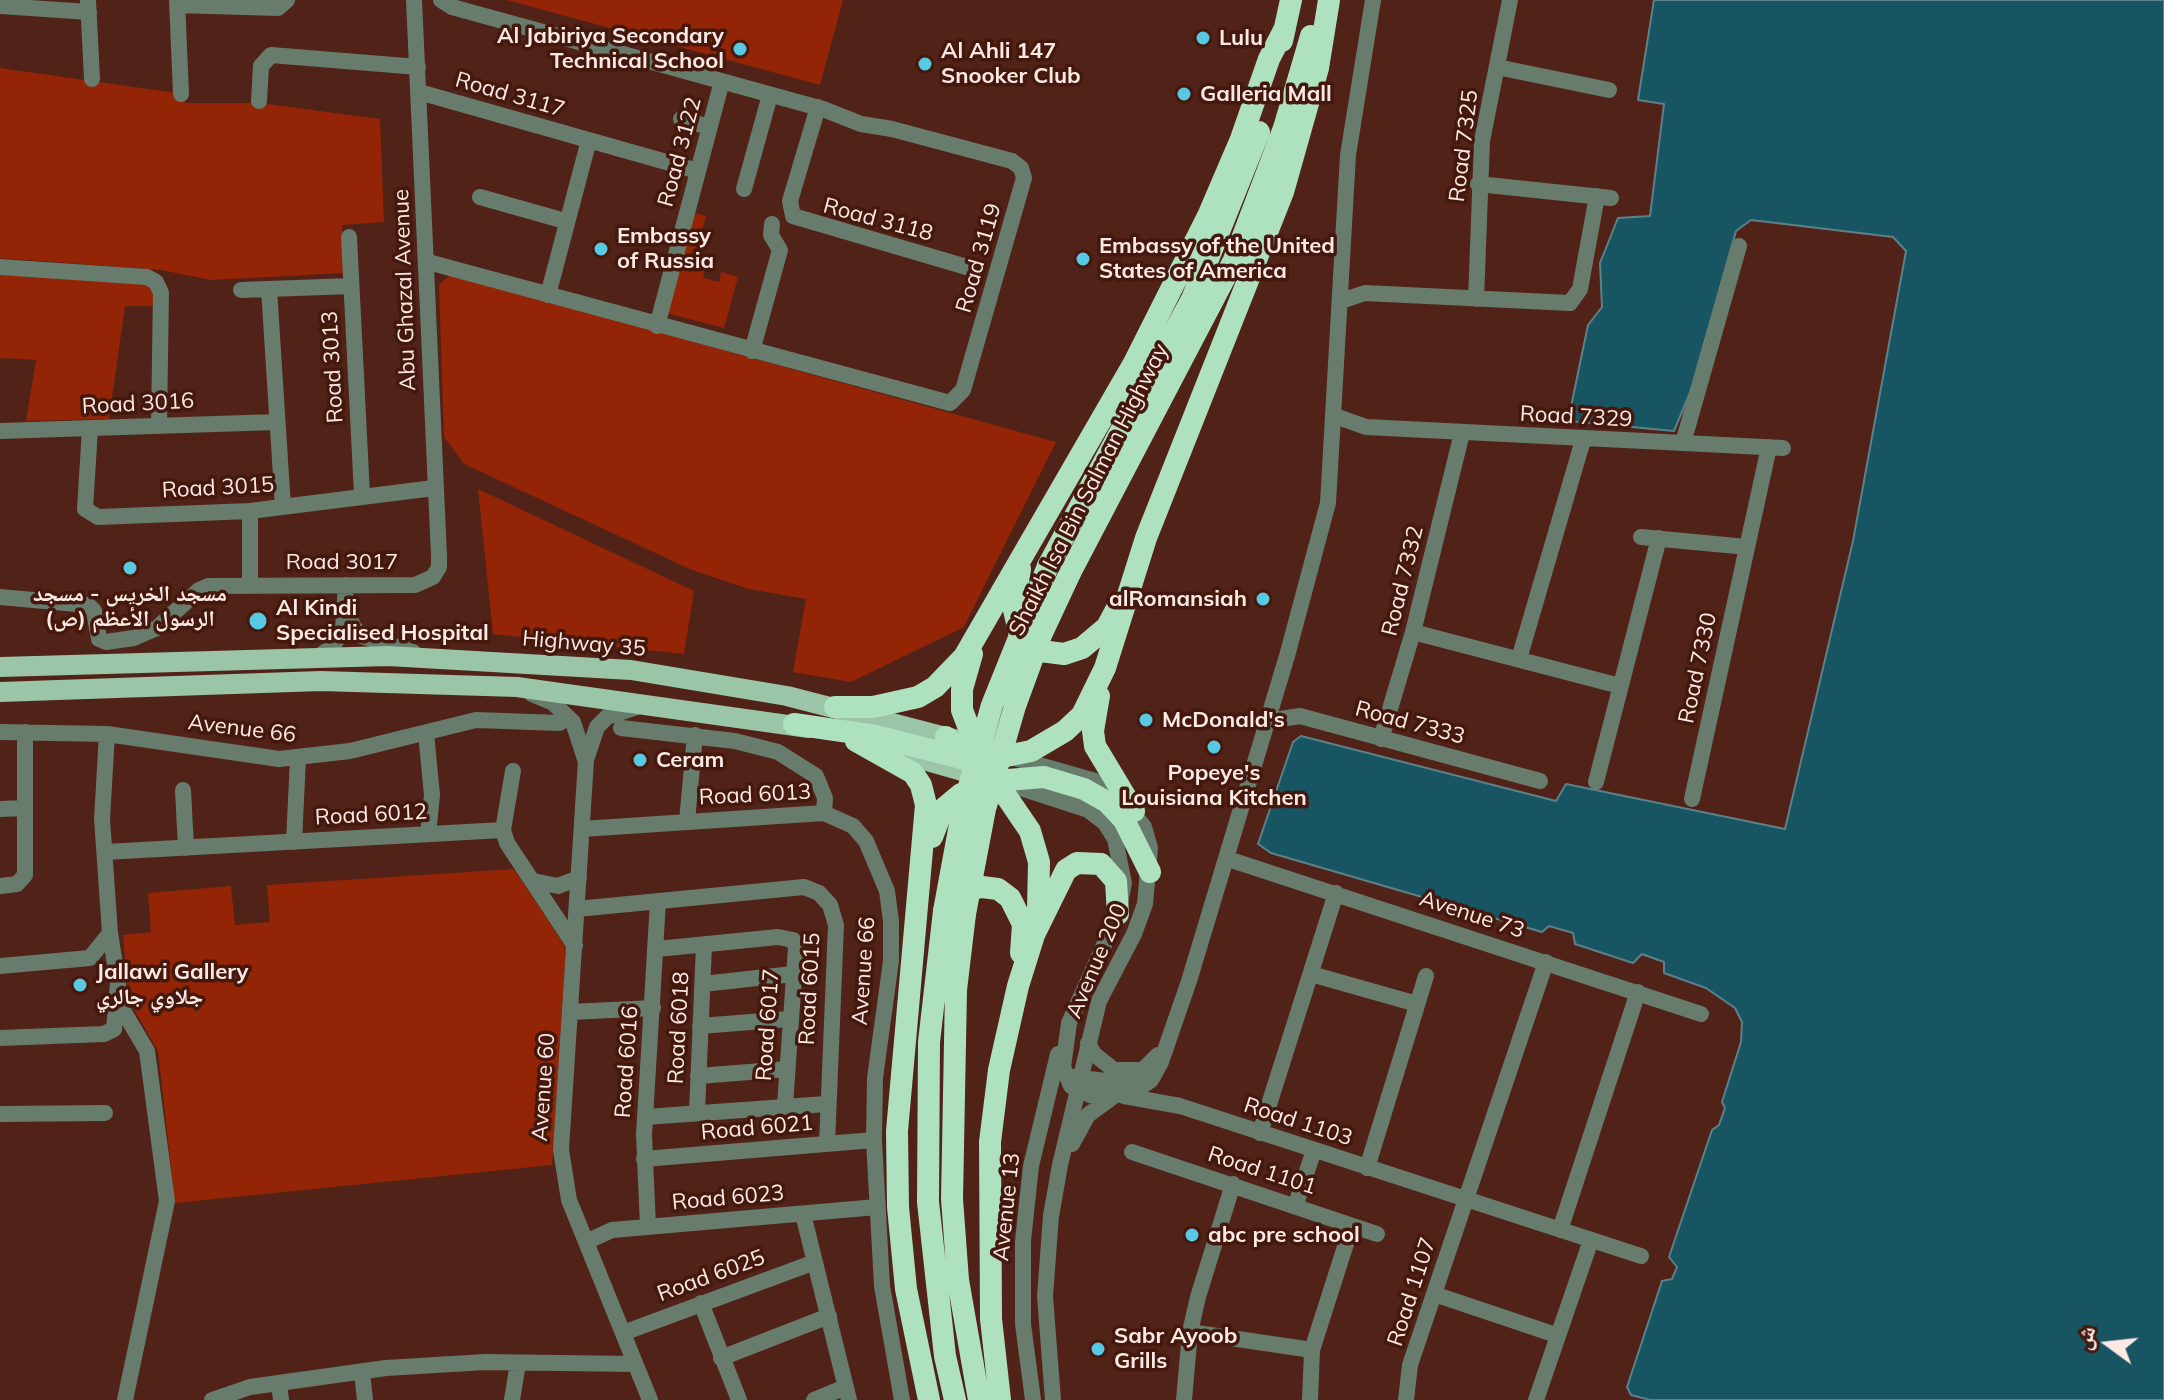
<!DOCTYPE html>
<meta charset="utf-8">
<style>
body{margin:0}
#map{position:relative;width:2164px;height:1400px;overflow:hidden;background:#512217;font-family:Mulish,"Noto Naskh Arabic",sans-serif}
canvas{display:block}
.north{position:absolute;left:2068px;top:1304px;width:80px;height:80px;-webkit-text-stroke:6px #45180d;paint-order:stroke;rotate:285deg;font-size:22px;font-weight:700;line-height:32px;text-align:center;color:#fbe9e4}
.north::after{content:'';display:block;margin:auto;width:28px;height:36px;background:#fbe9e4;clip-path:polygon(50% 0,100% 100%,50% 72%,0 100%)}
</style>
<div id="map">
<canvas width="2164" height="1400"></canvas>
<div class="north">ش</div>
</div>
<script>
const context = document.querySelector('canvas').getContext('2d');
context.lineJoin = 'round';
function fill(path, color) { context.fillStyle = color; context.fill(path, 'evenodd'); }
const shape = rows => new Path2D(rows.map(r => 'M' + r).join(''));
function stroke(path, color, width, dash) { context.strokeStyle = color; context.lineWidth = width; context.lineCap = dash ? 'butt' : 'round'; context.setLineDash(dash || []); context.stroke(path); }
function write(font, color, halo, rows, align = 'center') {
  context.font = font + ' Mulish,"Noto Naskh Arabic",sans-serif'; context.lineWidth = 7; context.setLineDash([]); context.textBaseline = 'middle'; context.strokeStyle = halo; context.fillStyle = color; for (const [text, x, y, turn = 0] of rows) {
    context.save(); context.translate(x, y); context.rotate((+turn || 0) * Math.PI / 180); context.textAlign = isNaN(turn) ? turn : align; if (halo) context.strokeText(text, 0, 0); context.fillText(text, 0, 0); context.restore();
  }
}
fill(shape([
 [507,0,843,0,820,85],
 [0,68,184,94,185,103,259,103,380,119,384,222,342,225,344,273,211,280,161,270,0,258],
 [692,212,706,216,693,264,705,268,703,278,719,282,721,272,738,277,724,328,666,313],
 [0,273,147,283,154,291,154,306,125,306,109,419,26,421,36,360,0,358],
 [451,275,1056,442,964,627,851,682,793,672,806,599,749,589,692,570,464,464,444,437,439,284],
 [478,489,694,591,684,654,493,634],
 [514,869,566,948,552,1165,175,1203,158,1051,128,999,123,935,151,932,148,893,231,886,235,925,270,922,267,885]
]), '#932506');
const water = shape([
 [1654,0,2164,0,2164,1400,1650,1400,1631,1395,1627,1387,1662,1281,1672,1279,1677,1267,1669,1257,1712,1130,1719,1125,1725,1108,1722,1102,1741,1042,1742,1022,1735,1008,1706,988,1664,973,1664,962,1642,954,1633,963,1575,944,1573,933,1549,926,1542,932,1271,853,1258,844,1293,742,1301,736,1556,801,1566,784,1785,829,1853,541,1906,251,1893,237,1751,220,1736,231,1696,378,1674,431,1568,421,1588,325,1602,307,1600,263,1618,218,1650,216,1664,104,1638,100,1654,0]
]);
fill(water, '#185562');
stroke(water, '#5c8189', 2);
stroke(shape([
 [88,0,92,79],
 [177,0,181,94],
 [177,5,278,8,287,0],
 [0,6,89,12],
 [1497,67,1609,90],
 [419,92,698,171],
 [259,101,261,66,271,55,418,67],
 [818,107,790,201,793,216,970,268],
 [681,119,709,127],
 [1478,184,1611,198],
 [744,189,770,95],
 [480,197,565,221],
 [349,237,362,495],
 [428,262,950,403,963,390,1024,178,1021,168,1012,161,892,129,861,124,823,109,452,7,441,0],
 [0,267,147,277,156,282,161,293,159,424],
 [269,289,283,507],
 [241,290,351,286],
 [548,295,589,140],
 [1476,299,1482,141,1510,0],
 [1341,301,1365,293,1570,303,1580,289,1597,196],
 [657,326,722,81],
 [752,351,780,250,771,235,772,224],
 [1335,416,1366,427,1783,448],
 [90,429,85,509,98,517,250,511,434,488],
 [0,431,277,422],
 [1683,443,1739,246],
 [1641,537,1747,547],
 [250,584,250,511],
 [0,597,88,605,94,611,99,639,106,642,134,638,157,628,199,590,208,586,415,585,433,577,439,567,439,556,414,0],
 [346,609,354,628,362,636,413,652],
 [1413,632,1620,686],
 [317,658,333,646,343,629,346,585],
 [1519,659,1583,440],
 [532,694,553,703,573,722,585,759],
 [637,707,607,717,597,727,586,760,561,1150,569,1200,650,1400],
 [1267,721,1300,716,1540,781],
 [621,728,735,741,778,752,816,776,825,798,824,813],
 [0,732,107,734,279,759,350,751,476,720,560,723],
 [426,733,432,795,428,834],
 [1381,739,1413,632,1462,433],
 [1011,757,1095,781,1118,794,1144,827,1150,848,1145,904,1134,934,1099,1001,1060,1165,1051,1216,1045,1296,1053,1400],
 [513,771,503,830,507,843,575,946],
 [1596,782,1659,538],
 [1005,783,1088,810,1105,823,1115,839,1124,883,1118,914,1069,1023,1063,1067,1071,1086,1090,1095,1114,1096,1139,1088,1151,1080,1161,1062,1189,981,1287,656,1328,503,1348,155,1373,0],
 [183,790,186,848],
 [1692,799,1769,447],
 [0,809,25,808],
 [687,821,695,735],
 [582,829,824,813,853,826,866,841,887,891,891,921,891,961,875,1078,874,1140,882,1286,902,1400],
 [294,842,298,758],
 [105,852,503,830],
 [1228,859,1701,1014],
 [533,881,558,886,579,878],
 [0,886,17,884,25,875,25,732],
 [577,909,804,887,819,893,830,905,836,925,827,1144],
 [657,949,778,937,793,940,796,947,785,1106],
 [0,966,90,958,110,933],
 [1311,974,1417,1004],
 [703,984,793,974],
 [118,1002,147,1051,167,1201,125,1400],
 [570,1012,653,1008],
 [700,1026,788,1019],
 [0,1038,104,1034,114,1029,118,983,110,933,102,819,107,734],
 [1088,1043,1094,1054,1114,1070,1140,1070],
 [698,1076,787,1069],
 [1073,1077,1122,1083,1136,1077,1158,1055],
 [1124,1096,1180,1106,1641,1256],
 [697,1112,704,945],
 [0,1114,105,1113],
 [646,1117,826,1104],
 [1260,1133,1336,893],
 [1072,1144,1088,1115,1114,1096],
 [1132,1152,1377,1234],
 [644,1159,874,1140],
 [1367,1168,1426,976],
 [1296,1204,1314,1150],
 [803,1214,849,1400],
 [648,1227,644,1135,658,901],
 [1560,1230,1638,992],
 [586,1242,612,1230,877,1207],
 [1434,1294,1556,1335],
 [701,1303,739,1400],
 [1190,1332,1312,1350],
 [623,1333,815,1262],
 [721,1358,829,1316],
 [362,1372,365,1400],
 [279,1384,281,1400],
 [212,1400,250,1387,386,1368,485,1362,635,1364],
 [512,1400,518,1363],
 [814,1400,846,1387],
 [1033,1400,1023,1324,1023,1241,1031,1166,1058,1054],
 [1184,1400,1190,1332,1198,1297,1233,1184],
 [1310,1400,1312,1350,1351,1228],
 [1406,1400,1410,1365,1546,962],
 [1536,1400,1591,1240]
]), '#677c6d', 16);
stroke(shape([
 [0,667,388,656,631,670,787,696,961,741],
 [0,692,321,681,517,687,809,728],
 [878,747,986,778]
]), '#9ac5a7', 20);
stroke(shape([
 [1282,41,1291,0],
 [1048,566,1192,299,1259,132],
 [1020,569,1014,610,1019,631,1033,650,1064,654,1082,648,1107,627,1116,610],
 [1070,573,1234,260,1284,128,1311,36],
 [972,654,962,689,962,710,970,731,992,757],
 [1099,696,1093,731,1095,746,1134,811],
 [835,707,873,707,918,697,935,687,964,657,1134,363,1208,216,1241,139,1269,59,1285,28],
 [794,724,876,736,977,762,1031,751,1065,731,1082,715,1105,668,1146,538,1283,192,1318,68,1329,0],
 [946,737,996,781,1030,831,1039,862,1038,910],
 [856,741,913,773,921,785,926,805,897,1131,898,1207,906,1289,929,1400],
 [932,837,943,809,961,794,996,781,1044,777,1084,789,1107,802,1124,820,1150,872],
 [955,891,982,887,998,889,1010,898,1023,924,1021,953],
 [944,911,929,1042,928,1202,945,1356,955,1400],
 [965,914,956,990,952,1199,958,1280,979,1400],
 [1000,1400,991,1319,990,1142,999,1070,1018,986,1034,935,1066,870,1077,863,1101,864,1116,881,1118,914]
]), '#aee1be', 22);
stroke(shape([
 [944,911,963,808,992,705,1048,566],
 [965,914,985,809,1015,706,1041,635,1070,573]
]), '#aee1be', 22);
for (const [x, y, r, color] of [
 [1203,38,8,"#57c9e2"],
 [740,49,8,"#57c9e2"],
 [925,64,8,"#57c9e2"],
 [1184,94,8,"#57c9e2"],
 [601,249,8,"#57c9e2"],
 [1083,259,8,"#57c9e2"],
 [130,568,8,"#57c9e2"],
 [1263,599,8,"#57c9e2"],
 [258,621,10,"#57c9e2"],
 [1146,720,8,"#57c9e2"],
 [1214,747,8,"#57c9e2"],
 [640,760,8,"#57c9e2"],
 [80,985,8,"#57c9e2"],
 [1192,1235,8,"#57c9e2"],
 [1098,1349,8,"#57c9e2"]
]) { const dot = new Path2D(); dot.arc(x, y, r, 0, 2 * Math.PI); context.fillStyle = color; context.fill(dot); stroke(dot, '#45180d', 3); }
write('bold 22px', '#fbe9e4', '#45180d', [
 ["Al Jabiriya Secondary",724,36,"right"],
 ["Technical School",724,61,"right"],
 ["Lulu",1219,38],
 ["Al Ahli 147",941,51],
 ["Snooker Club",941,76],
 ["Galleria Mall",1200,94],
 ["Embassy",617,236],
 ["of Russia",617,261],
 ["Embassy of the United",1099,246],
 ["States of America",1099,271],
 ["مسجد الخريس - مسجد",130,594,"center"],
 ["الرسول الأعظم (ص)",130,619,"center"],
 ["alRomansiah",1247,599,"right"],
 ["Al Kindi",276,608],
 ["Specialised Hospital",276,633],
 ["McDonald's",1162,720],
 ["Ceram",656,760],
 ["Popeye's",1214,773,"center"],
 ["Louisiana Kitchen",1214,798,"center"],
 ["Jallawi Gallery",96,972],
 ["جلاوي جالري",96,997],
 ["abc pre school",1208,1235],
 ["Sabr Ayoob",1114,1336],
 ["Grills",1114,1361]
], 'left');
write('22px', '#fbe9e4', '#45180d', [
 ["Road 3117",510,95,16],
 ["Road 7325",1464,146,-83],
 ["Road 3122",680,152,-75],
 ["Road 3118",878,220,15],
 ["Road 3119",979,258,-74],
 ["Abu Ghazal Avenue",405,290,-92],
 ["Road 3013",333,367,-93],
 ["Road 3016",138,404,-3],
 ["Road 7329",1576,417,3],
 ["Road 3015",218,488,-3],
 ["Shaikh Isa Bin Salman Highway",1089,490,-63],
 ["Road 3017",342,562],
 ["Road 7332",1403,581,-76],
 ["Highway 35",584,644,5],
 ["Road 7330",1698,668,-78],
 ["Road 7333",1410,723,15],
 ["Avenue 66",242,729,7],
 ["Road 6013",755,795,-3],
 ["Road 6012",371,815,-3],
 ["Avenue 73",1472,915,18],
 ["Avenue 200",1097,961,-67],
 ["Avenue 66",864,971,-86],
 ["Road 6015",810,989,-87],
 ["Road 6017",768,1025,-86],
 ["Road 6018",679,1028,-87],
 ["Road 6016",627,1062,-86],
 ["Avenue 60",544,1087,-86],
 ["Road 1103",1298,1122,18],
 ["Road 6021",757,1128,-5],
 ["Road 1101",1262,1171,18],
 ["Road 6023",728,1198,-5],
 ["Avenue 13",1007,1207,-84],
 ["Road 6025",711,1276,-20],
 ["Road 1107",1412,1292,-72]
]);
</script>
